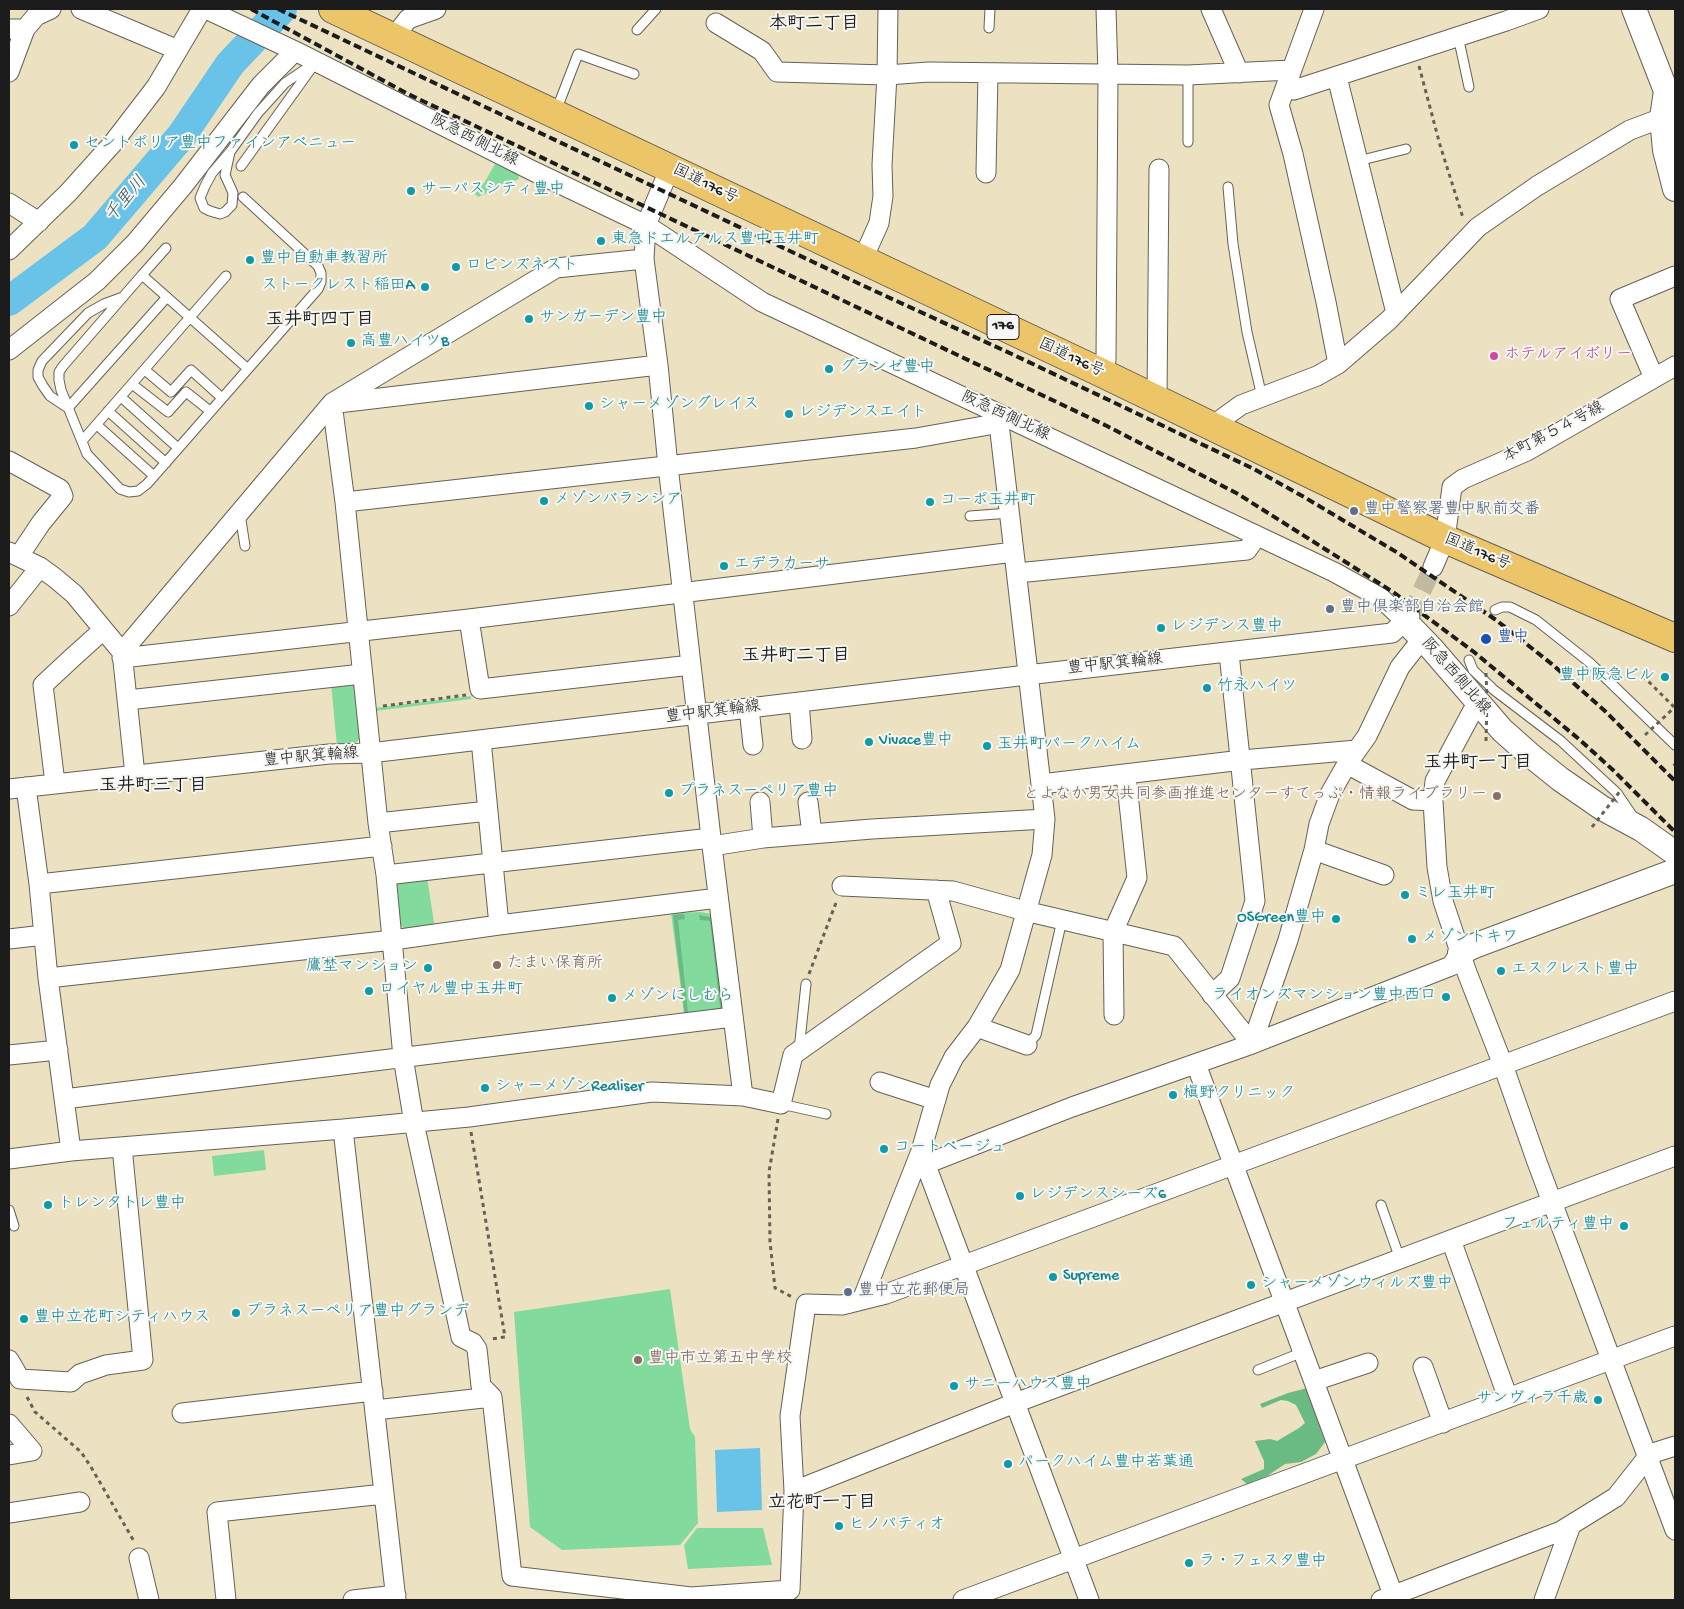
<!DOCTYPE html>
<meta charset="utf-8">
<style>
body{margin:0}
#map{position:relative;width:1684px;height:1609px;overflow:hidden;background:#ece2c1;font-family:"Gochi Hand",sans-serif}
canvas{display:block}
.frame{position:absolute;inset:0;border:10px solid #1c1c1c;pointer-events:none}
</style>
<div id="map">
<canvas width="1684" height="1609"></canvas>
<div class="frame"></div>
</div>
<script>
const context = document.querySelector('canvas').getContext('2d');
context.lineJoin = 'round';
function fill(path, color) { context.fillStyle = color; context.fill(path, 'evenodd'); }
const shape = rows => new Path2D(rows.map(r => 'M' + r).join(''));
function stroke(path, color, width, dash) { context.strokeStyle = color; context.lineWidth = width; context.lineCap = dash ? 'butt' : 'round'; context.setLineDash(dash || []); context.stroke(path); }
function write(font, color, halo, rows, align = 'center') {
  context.font = font + ' "Gochi Hand","Klee One",sans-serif'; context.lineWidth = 4; context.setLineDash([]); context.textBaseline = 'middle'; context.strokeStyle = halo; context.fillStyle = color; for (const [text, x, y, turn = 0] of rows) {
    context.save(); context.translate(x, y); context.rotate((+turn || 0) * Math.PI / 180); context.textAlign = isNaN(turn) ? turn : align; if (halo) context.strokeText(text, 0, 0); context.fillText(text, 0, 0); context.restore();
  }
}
fill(shape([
 [495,164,518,174,519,179,478,197,475,194,484,183],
 [351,681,357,685,362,736,356,743,337,746,331,683],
 [471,696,471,699,375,711,375,708],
 [427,877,435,929,408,931,400,925,395,885,398,881],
 [701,912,717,915,730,1012,685,1020,671,913],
 [264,1150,266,1170,214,1176,212,1156],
 [670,1289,690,1429,695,1437,698,1523,680,1545,562,1550,530,1527,514,1312],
 [697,1528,763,1528,772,1565,688,1569,684,1545]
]), '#83da9d');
fill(shape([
 [684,914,685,919,678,920,688,1012,701,1011,702,1015,685,1019,673,915],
 [699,915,715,918,728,1011,712,1012,713,1009,720,1008,710,921,700,920],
 [1307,1388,1325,1442,1316,1454,1301,1462,1285,1464,1267,1476,1247,1484,1241,1479,1264,1469,1264,1461,1255,1441,1270,1439,1277,1441,1299,1428,1305,1423,1296,1405,1288,1401,1281,1400,1262,1408,1260,1404,1288,1393]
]), '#6aba84');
fill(shape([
 [760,1448,762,1510,717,1512,715,1450]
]), '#69c2e7');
stroke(shape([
 [9,301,95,237,182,135,230,64,282,9]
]), '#69c2e7', 30);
stroke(shape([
 [1410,616,1433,567]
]), '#c2baa0', 19, [19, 9]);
const service = shape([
 [989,28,990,9],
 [637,30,656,9],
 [1458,36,1469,87],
 [556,111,578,54,634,74],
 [1188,142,1188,75],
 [230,152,225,175,233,193,232,205,225,212,220,214,210,211,204,208,200,198,205,186,212,173,230,152,258,113,285,83,316,62],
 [1358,161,1406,149],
 [241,166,313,66],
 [1228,187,1233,244,1247,332,1262,397],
 [243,197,318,266,321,273,321,282,318,289,147,484,138,491,129,492,120,489,87,454,61,390,59,380,59,372,63,366,142,275,248,369],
 [142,275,166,248],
 [123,297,104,304,88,313,42,361,38,370,38,377,43,386,50,396,68,408,167,297],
 [145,370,171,392,191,370,222,398],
 [132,384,168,412,186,392,210,411],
 [121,397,178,448],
 [108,411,166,463],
 [97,425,154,476],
 [82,441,226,276],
 [240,514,245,546],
 [970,516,1010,513],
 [1495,610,1502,607,1510,607,1536,620,1589,662,1675,745],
 [1469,660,1473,670,1494,690,1561,741,1617,793,1634,818],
 [1027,1045,1036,1035,1062,920],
 [799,1050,806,984],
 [781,1104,826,1114],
 [1381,1205,1400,1259],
 [9,1210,14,1226],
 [1258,1370,1303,1352]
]);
const minor = shape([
 [81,9,178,50],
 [206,9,295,51,531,170,646,225,762,302,1334,572,1381,598,1405,621],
 [1211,9,1239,73],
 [1314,9,1279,105,1293,154,1326,302,1338,364],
 [716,23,762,51,777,72,887,75,888,9],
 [9,29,25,29,36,16,51,9],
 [394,37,408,19,436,9],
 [9,72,25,29],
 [1289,77,1294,90,1506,21,1539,9],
 [1337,77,1396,313],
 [670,168,646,225,644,259,658,365,668,466,712,846,743,1096],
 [986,173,988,73],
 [9,203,39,222],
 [9,250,68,193,113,143,156,87,202,9],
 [862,261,879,223,883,196,882,165,887,75,929,72,1188,75,1291,70],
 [9,350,97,281,135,243,183,186,261,85,295,51],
 [1102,373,1106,360,1108,74,1106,9],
 [1654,378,1620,299,1675,276],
 [1157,400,1159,169],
 [332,403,345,502,378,823,386,875,403,1057,414,1123,461,1337,473,1343,477,1349,481,1386,492,1397,512,1576,691,1597],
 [338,403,658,365],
 [1212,426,1241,405,1317,376,1338,364,1389,320,1478,227,1537,186,1630,130,1662,118],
 [9,461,60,489,63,496,41,523,19,556],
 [345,502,916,438,989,425,998,415],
 [9,552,40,567,55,578,74,594,122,652,135,775],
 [1433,567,1445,539,1452,487,1463,479,1527,451,1675,366],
 [1017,573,1247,550,1257,536],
 [9,606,40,567],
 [469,619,480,689,691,665],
 [122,652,332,403,556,268,644,259],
 [122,658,469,619,1014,552],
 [128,700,362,674],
 [799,702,802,739],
 [1479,705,1472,712,1435,781,1433,801,1437,867,1443,901,1466,970,1503,1065,1537,1162,1675,1530],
 [749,708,753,745],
 [481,740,499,925],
 [1347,764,1413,800,1433,801],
 [55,783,43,685,72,658,103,630],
 [1041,784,1242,760,1357,750],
 [9,789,329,754,370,753,1027,675,1392,633,1410,616],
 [760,802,763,838],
 [808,802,812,834],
 [378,823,488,811],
 [712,846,763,838,872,829,1045,819],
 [1314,850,1384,875],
 [386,875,711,838],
 [39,884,382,846],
 [842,886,953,891,1025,911,1174,946,1252,1044,1288,940,1314,850,1319,824,1330,794,1347,764,1367,736,1400,667,1422,639],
 [9,939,44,935],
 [48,978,393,940,499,925,718,898],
 [1212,995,1230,978,1255,901,1229,653],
 [1114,1015,1113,932,1137,878,1126,775],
 [977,1027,1027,1045],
 [9,1055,58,1050],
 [1196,1064,1395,1600],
 [880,1082,936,1100],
 [64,1099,733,1017],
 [343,1129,396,1600],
 [71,1151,343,1129,469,1117,652,1092,743,1096,781,1104,793,1055,951,943,936,890],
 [921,1152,1089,1600],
 [9,1159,71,1151,48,978,39,884,26,787],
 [926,1164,1072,1107,1252,1044,1451,966,1460,953],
 [1451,1240,1508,1398],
 [862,1300,921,1151,940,1085,954,1057,977,1027,1010,970,1042,855,1045,819,998,415],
 [9,1360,20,1379,71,1382,80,1374,106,1365,143,1360,122,1147],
 [1423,1367,1443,1423],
 [1314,1381,1368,1363],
 [375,1410,492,1397],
 [182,1413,373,1391],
 [9,1424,32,1451,9,1455],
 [794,1491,1015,1403,1675,1156],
 [9,1513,80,1502],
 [139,1558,149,1600],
 [226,1600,217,1512,384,1494],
 [353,1600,396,1595],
 [689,1600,691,1597,790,1590,794,1491,790,1416,806,1304,842,1305,886,1294,1675,1001],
 [963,1600,1675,1336],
 [1381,1600,1561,1531,1616,1497,1650,1454,1675,1446],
 [1544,1600,1571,1525]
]);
const tertiary = shape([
 [1634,9,1666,91,1662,118,1665,150,1675,189],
 [1405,621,1432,649,1502,730,1529,754,1560,779,1602,808,1641,829,1675,853],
 [1460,953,1474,946,1675,871]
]);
const trunk = shape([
 [333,9,1102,373,1445,539,1675,638]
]);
stroke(service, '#656156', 11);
stroke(minor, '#656156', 21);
stroke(tertiary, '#656156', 26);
stroke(trunk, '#656156', 30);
stroke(shape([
 [1419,66,1440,145,1463,218],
 [1643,676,1674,707],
 [383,706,466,695],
 [1674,766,1675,764],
 [809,974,837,900],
 [778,1119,769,1172,770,1242,775,1288,792,1297],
 [471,1132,505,1337,491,1339],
 [27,1397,35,1412,81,1452,91,1467,135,1543]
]), '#656156', 3, [4, 4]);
stroke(service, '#fff', 9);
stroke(minor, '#fff', 19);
stroke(tertiary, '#fff', 24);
stroke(trunk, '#edc569', 28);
stroke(shape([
 [251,9,408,94,1107,426,1238,494,1393,592,1474,652,1580,740,1613,770,1675,832],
 [278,9,864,286,1016,356,1254,469,1304,497,1398,553,1496,620,1553,665,1605,711,1675,781]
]), '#1c1c1c', 4, [8, 4]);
stroke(shape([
 [1486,673,1487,699,1486,741],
 [1645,735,1675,707],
 [1592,827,1621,790]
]), '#656156', 3, [4, 4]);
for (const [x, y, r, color] of [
 [74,145,5,"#0f9aa8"],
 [411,191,5,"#0f9aa8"],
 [601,241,5,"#0f9aa8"],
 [250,260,5,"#0f9aa8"],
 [456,267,5,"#0f9aa8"],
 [425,287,5,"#0f9aa8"],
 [529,319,5,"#0f9aa8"],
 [351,343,5,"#0f9aa8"],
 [1494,356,5,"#d1479c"],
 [829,369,5,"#0f9aa8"],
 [589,406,5,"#0f9aa8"],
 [789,414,5,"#0f9aa8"],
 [544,501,5,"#0f9aa8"],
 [930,502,5,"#0f9aa8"],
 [1354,511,5,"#5c6f8a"],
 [724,566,5,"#0f9aa8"],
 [1330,609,5,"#5c6f8a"],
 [1161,628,5,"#0f9aa8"],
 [1486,639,6,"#1a4fb4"],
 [1665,677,5,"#0f9aa8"],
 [1207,688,5,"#0f9aa8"],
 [869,742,5,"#0f9aa8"],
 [987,746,5,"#0f9aa8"],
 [669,793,5,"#0f9aa8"],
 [1497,796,5,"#8d6e63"],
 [1405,895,5,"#0f9aa8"],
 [1336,919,5,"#0f9aa8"],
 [1412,939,5,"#0f9aa8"],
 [497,965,5,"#8d6e63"],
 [428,968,5,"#0f9aa8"],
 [1501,971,5,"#0f9aa8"],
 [369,991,5,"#0f9aa8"],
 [1446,997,5,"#0f9aa8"],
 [612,998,5,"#0f9aa8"],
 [485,1088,5,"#0f9aa8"],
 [1173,1095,5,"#0f9aa8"],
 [884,1149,5,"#0f9aa8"],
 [1020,1196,5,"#0f9aa8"],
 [48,1205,5,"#0f9aa8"],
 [1624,1226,5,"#0f9aa8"],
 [1053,1277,5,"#0f9aa8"],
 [1251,1285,5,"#0f9aa8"],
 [848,1292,5,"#5c6f8a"],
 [236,1313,5,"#0f9aa8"],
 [24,1319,5,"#0f9aa8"],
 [638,1360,5,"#8d6e63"],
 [954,1386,5,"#0f9aa8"],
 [1598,1400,5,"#0f9aa8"],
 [1008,1464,5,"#0f9aa8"],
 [839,1526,5,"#0f9aa8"],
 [1189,1563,5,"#0f9aa8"]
]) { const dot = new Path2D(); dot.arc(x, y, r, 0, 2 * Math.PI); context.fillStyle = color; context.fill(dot); stroke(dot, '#f6f6f2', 2); }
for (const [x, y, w] of [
 [1003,327,32]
]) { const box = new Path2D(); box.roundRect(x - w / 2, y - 12.5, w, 25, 4); context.fillStyle = '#f6f6f2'; context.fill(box); stroke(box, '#1c1c1c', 1); }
write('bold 15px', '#1c1c1c', null, [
 ["176",1003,327]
]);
write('16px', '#1c1c1c', '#f6f6f2', [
 ["阪急西側北線",474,141,27],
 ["国道176号",705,185,26],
 ["国道176号",1071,359,25],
 ["阪急西側北線",1005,417,25],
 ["本町第５４号線",1554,433,-28],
 ["国道176号",1477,553,23],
 ["豊中駅箕輪線",1115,665,-6],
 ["阪急西側北線",1455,677,49],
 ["豊中駅箕輪線",713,713,-7],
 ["豊中駅箕輪線",311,758,-5]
]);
write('16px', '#0d838f', '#f6f6f2', [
 ["セントポリア豊中ファインアベニュー",84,145],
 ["サーパスシティ豊中",421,191],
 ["東急ドエルアルス豊中玉井町",611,241],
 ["豊中自動車教習所",260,260],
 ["ロビンズネスト",466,267],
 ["ストークレスト稲田A",415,287,"right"],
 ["サンガーデン豊中",539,319],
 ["高豊ハイツB",361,343],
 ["グランゼ豊中",839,369],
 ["シャーメゾングレイス",599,406],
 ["レジデンスエイト",799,414],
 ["メゾンバランシア",554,501],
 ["コーポ玉井町",940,502],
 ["エデラカーサ",734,566],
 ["レジデンス豊中",1171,628],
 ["豊中阪急ビル",1655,677,"right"],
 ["竹永ハイツ",1217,688],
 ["Vivace豊中",879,742],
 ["玉井町パークハイム",997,746],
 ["プラネスーペリア豊中",679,793],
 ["ミレ玉井町",1415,895],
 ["OSGreen豊中",1326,919,"right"],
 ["メゾントキワ",1422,939],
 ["鷹埜マンション",418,968,"right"],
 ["エスクレスト豊中",1511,971],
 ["ロイヤル豊中玉井町",379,991],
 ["ライオンズマンション豊中西口",1436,997,"right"],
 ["メゾンにしむら",622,998],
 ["シャーメゾンRealiser",495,1088],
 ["槇野クリニック",1183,1095],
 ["コートベージュ",894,1149],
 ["レジデンスシーズ6",1030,1196],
 ["トレンタトレ豊中",58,1205],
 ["フェルティ豊中",1614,1226,"right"],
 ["Supreme",1063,1277],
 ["シャーメゾンウィルズ豊中",1261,1285],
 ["プラネスーペリア豊中グランデ",246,1313],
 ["豊中立花町シティハウス",34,1319],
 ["サニーハウス豊中",964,1386],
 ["サンヴィラ千歳",1588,1400,"right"],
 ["パークハイム豊中若葉通",1018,1464],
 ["ヒノパティオ",849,1526],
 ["ラ・フェスタ豊中",1199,1563]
], 'left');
write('16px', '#b23c85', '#f6f6f2', [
 ["ホテルアイボリー",1504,356]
], 'left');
write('16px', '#4e5e75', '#f6f6f2', [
 ["豊中警察署豊中駅前交番",1364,511],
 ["豊中倶楽部自治会館",1340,609],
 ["豊中立花郵便局",858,1292]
], 'left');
write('16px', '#164399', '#f6f6f2', [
 ["豊中",1497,639]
], 'left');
write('16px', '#785e54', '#f6f6f2', [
 ["とよなか男女共同参画推進センターすてっぷ・情報ライブラリー",1487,796,"right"],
 ["たまい保育所",507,965],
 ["豊中市立第五中学校",648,1360]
], 'left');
write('bold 18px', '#1c1c1c', '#f6f6f2', [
 ["本町二丁目",814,25],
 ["玉井町四丁目",320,321],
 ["玉井町二丁目",796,657],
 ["玉井町一丁目",1478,764],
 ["玉井町三丁目",153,787],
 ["立花町一丁目",822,1504]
]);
write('italic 18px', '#375663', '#f6f6f2', [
 ["千里川",127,200,-50]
]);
</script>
